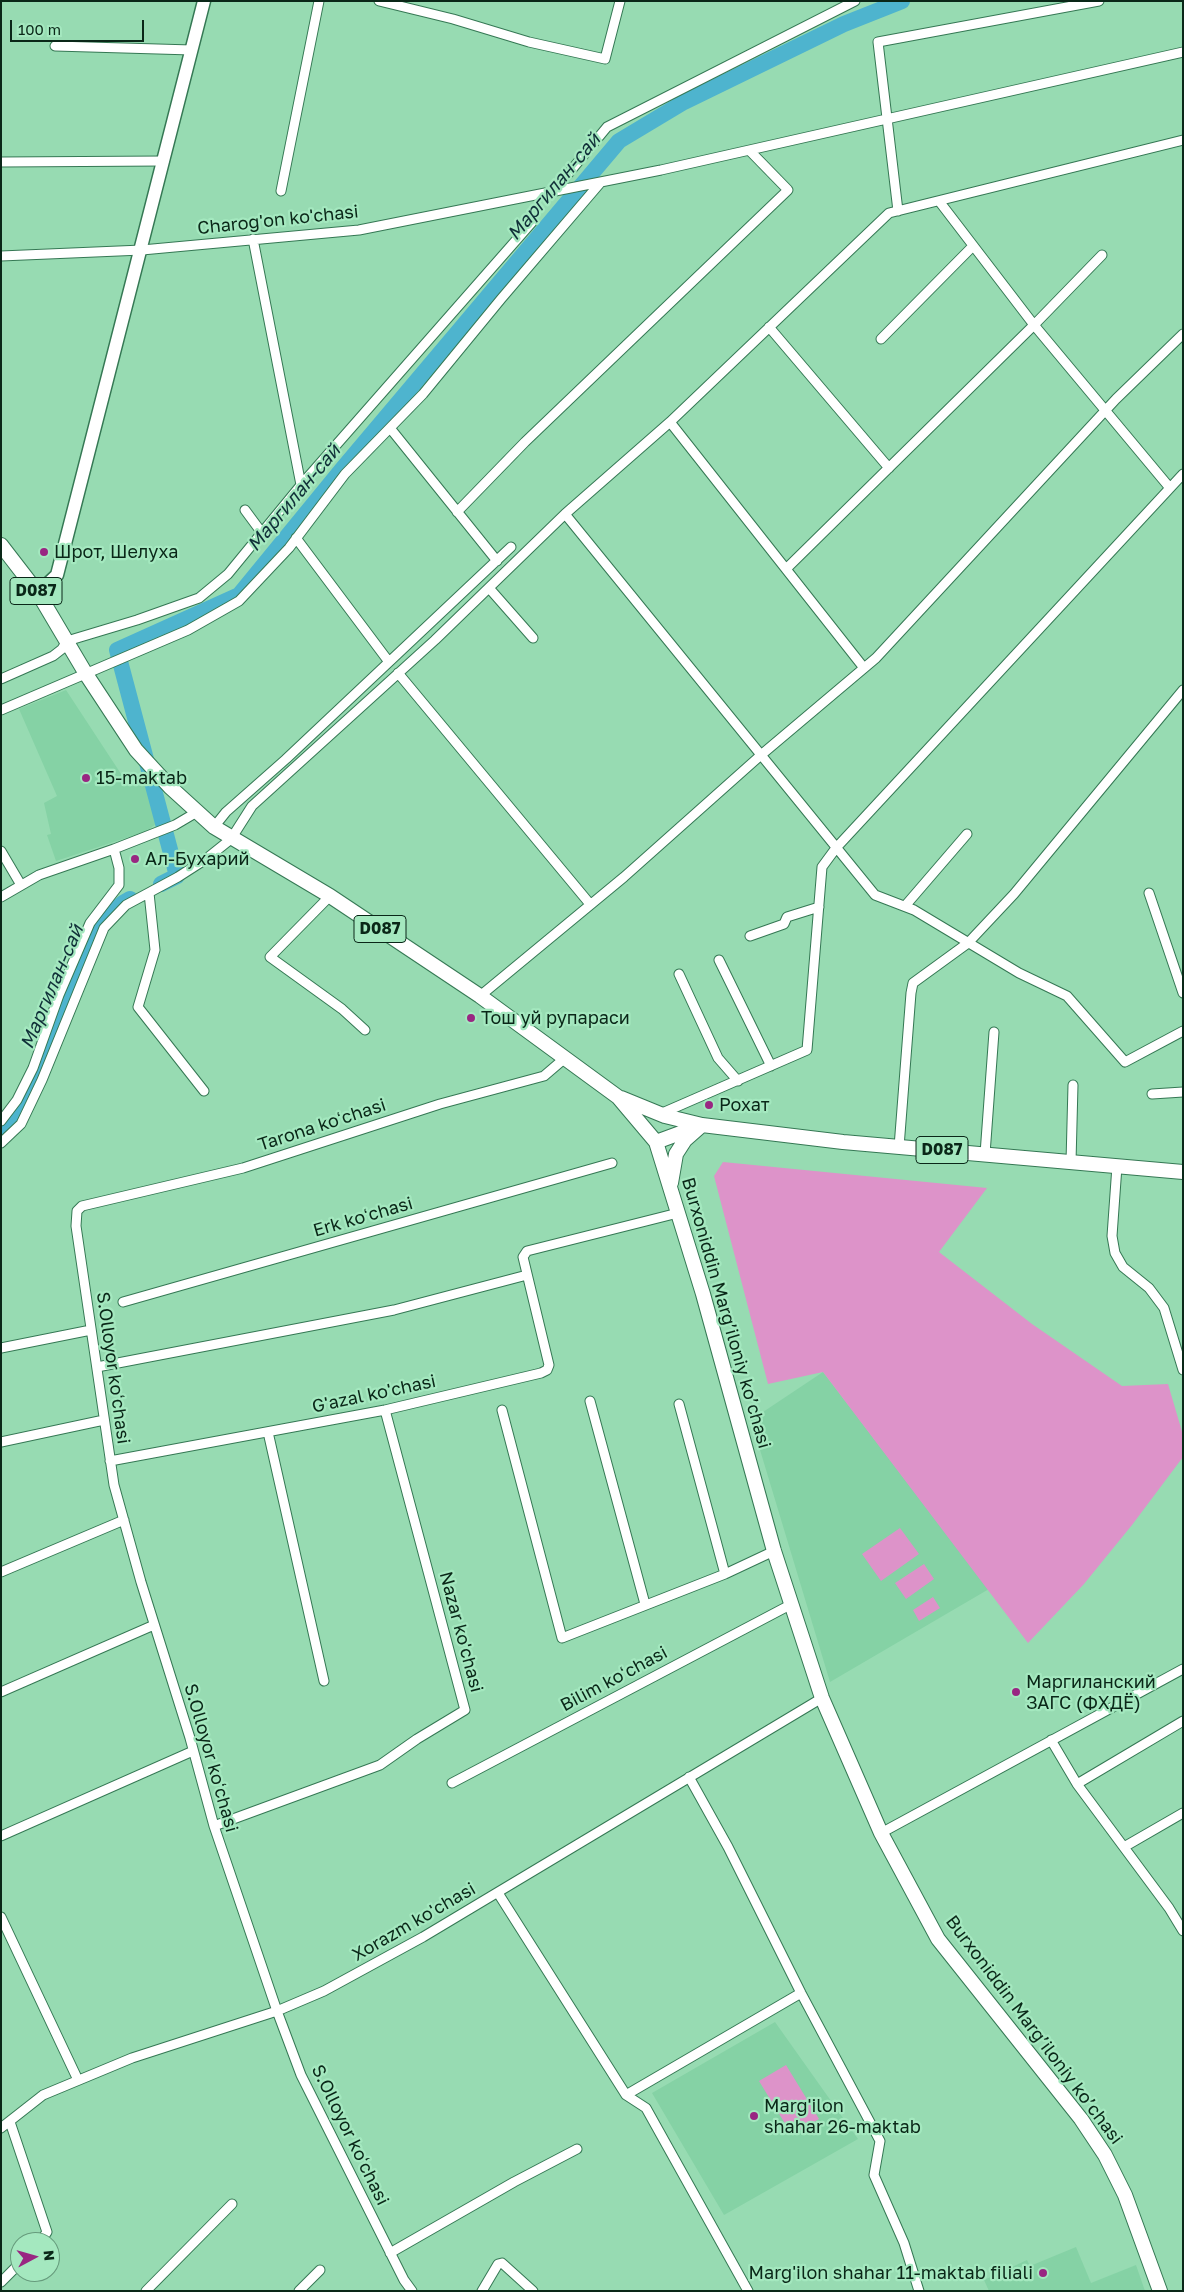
<!DOCTYPE html>
<meta charset="utf-8">
<style>
body{margin:0}
#map{position:relative;width:1184px;height:2292px;overflow:hidden;background:#97dbb2;font-family:"Golos Text",sans-serif}
canvas{display:block}
.frame{position:absolute;inset:0;border:2px solid #0a2718;pointer-events:none}
.north{position:absolute;left:10px;top:2232px;width:50px;height:50px;box-sizing:border-box;background:#a4e8bf;border:1px solid #669b7c;border-radius:50%;rotate:84deg;font-size:14px;font-weight:700;line-height:20px;text-align:center;color:#0a2718}
.north::after{content:'';display:block;margin:auto;width:18px;height:22px;background:#992682;clip-path:polygon(50% 0,100% 100%,50% 72%,0 100%)}
.scale{position:absolute;left:10px;top:20px;width:134px;height:22px;box-sizing:border-box;border:2px solid #0a2718;border-top:0;padding-left:6px;font-size:15px;line-height:18px;white-space:nowrap;color:#0a2718;-webkit-text-stroke:4px #a4e8bf;paint-order:stroke}
</style>
<div id="map">
<canvas width="1184" height="2292"></canvas>
<div class="frame"></div>
<div class="north">N</div>
<div class="scale">100 m</div>
</div>
<script>
const context = document.querySelector('canvas').getContext('2d');
context.lineJoin = 'round';
function fill(path, color) { context.fillStyle = color; context.fill(path, 'evenodd'); }
const shape = rows => new Path2D(rows.map(r => 'M' + r).join(''));
function stroke(path, color, width, dash) { context.strokeStyle = color; context.lineWidth = width; context.lineCap = dash ? 'butt' : 'round'; context.setLineDash(dash || []); context.stroke(path); }
function write(font, color, halo, rows, align = 'center') {
  context.font = font + ' "Golos Text",sans-serif'; context.lineWidth = 4.5; context.setLineDash([]); context.textBaseline = 'middle'; context.strokeStyle = halo; context.fillStyle = color; for (const [text, x, y, turn = 0] of rows) {
    context.save(); context.translate(x, y); context.rotate((+turn || 0) * Math.PI / 180); context.textAlign = isNaN(turn) ? turn : align; if (halo) context.strokeText(text, 0, 0); context.fillText(text, 0, 0); context.restore();
  }
}
fill(shape([
 [66,690,125,780,138,775,167,815,147,831,56,861,47,835,51,834,44,803,57,796,19,709],
 [823,1372,989,1589,830,1682,751,1420],
 [775,2022,858,2139,724,2215,652,2093],
 [1076,2247,1091,2283,1136,2265,1145,2291,989,2291,984,2280,1027,2260,1030,2266]
]), '#85d2a5');
fill(shape([
 [723,1162,987,1188,939,1252,1032,1324,1122,1386,1168,1384,1183,1435,1183,1457,1132,1525,1084,1584,1028,1643,823,1372,768,1384,714,1176],
 [900,1528,919,1554,881,1581,862,1554],
 [924,1564,934,1579,906,1599,895,1583],
 [933,1597,940,1608,919,1621,913,1610],
 [786,2065,819,2119,792,2135,759,2081]
]), '#dd93c9');
stroke(shape([
 [161,884,177,876,117,650,239,595,343,468,619,141,684,102,844,24,902,1],
 [1,1127,24,1108,98,926,123,903,130,899]
]), '#4eb4ce', 16);
const street = shape([
 [379,1,453,19,529,42,605,59,620,1],
 [55,46,192,50],
 [1,162,164,161],
 [281,191,319,1],
 [554,191,607,127,855,1],
 [939,201,1034,325,1170,488],
 [898,211,878,42,1099,1],
 [1,256,142,250,359,230,661,170,1183,52],
 [769,327,889,468],
 [881,339,973,246],
 [670,422,864,668],
 [390,428,497,561],
 [301,485,533,221],
 [245,510,262,533],
 [457,512,525,442,788,190,750,151],
 [565,514,875,895,914,910,1019,973,1067,996,1125,1062,1183,1031],
 [296,538,389,662,511,547],
 [786,569,1034,325,1102,255],
 [489,588,533,638],
 [398,673,590,904],
 [1,679,53,656,62,649,67,641,137,620,199,598,228,574,301,485,253,239],
 [1,710,188,630,239,601,289,548,345,474,423,394,501,299,601,182],
 [214,827,226,812,286,759,389,662],
 [1,851,21,885],
 [149,893,155,950,138,1007,204,1091],
 [1149,893,1183,993],
 [330,896,270,957,342,1009,365,1030],
 [1,897,39,875,114,849],
 [905,906,967,834],
 [750,936,784,924,787,917,819,907],
 [719,960,771,1066],
 [679,974,718,1058,738,1081],
 [480,996,624,877,761,755,876,658,1116,399,1183,334],
 [1152,1094,1183,1092],
 [660,1114,807,1050,822,867,836,848,1183,474],
 [1,1121,17,1100,33,1068,59,995,90,923,119,885,119,868,114,849,175,825,197,812],
 [1,1143,21,1124,42,1080,104,928,126,905,178,877,206,859,231,839,252,806,435,640,565,514,670,422,889,213,1183,140],
 [899,1147,911,993,913,983,968,943,1014,894,1183,690],
 [985,1154,994,1032],
 [1071,1162,1073,1085],
 [1117,1166,1112,1236,1115,1253,1123,1267,1149,1288,1164,1308,1183,1370],
 [123,1302,612,1163],
 [1,1348,91,1330],
 [97,1367,394,1310,527,1275],
 [590,1401,645,1604],
 [679,1404,725,1574],
 [502,1410,562,1638,725,1574,774,1551],
 [268,1432,324,1681],
 [1,1442,104,1420],
 [110,1461,385,1410,541,1373,547,1370,549,1365,523,1257,527,1251,678,1213],
 [1,1572,124,1520],
 [1,1692,154,1625],
 [1051,1740,1077,1784,1169,1908,1183,1931],
 [689,1777,728,1847,801,1993,880,2141,874,2175,904,2243,919,2291],
 [452,1783,790,1605],
 [1077,1784,1183,1721],
 [214,1826,380,1765,417,1739,465,1710,385,1410],
 [881,1833,1183,1669],
 [1,1836,193,1751],
 [1124,1847,1183,1813],
 [498,1893,626,2095,646,2108,748,2291],
 [1,1917,78,2080],
 [626,2095,801,1993],
 [10,2122,47,2232,40,2242],
 [1,2128,43,2095,132,2058,277,2011,324,1991,423,1937,822,1698],
 [390,2253,514,2182,577,2149],
 [1,2282,20,2263],
 [146,2291,232,2204],
 [299,2291,320,2270],
 [412,2291,404,2280,301,2075,277,2011,214,1826,190,1738,141,1582,114,1485,76,1226,77,1211,82,1206,243,1168,440,1104,544,1076,565,1058],
 [482,2291,498,2264,502,2263,533,2291]
]);
const secondary = shape([
 [38,593,57,575,204,1]
]);
const primary = shape([
 [1,545,38,593,86,674,136,750,170,787,214,827,330,896,480,996,618,1097,656,1142,703,1294,774,1551,822,1698,881,1833,938,1939,1081,2119,1105,2155,1125,2195,1160,2291],
 [621,1098,665,1116,702,1125,685,1140,676,1154,671,1183],
 [656,1142,702,1125,843,1142,1183,1172]
]);
stroke(street, '#357854', 11);
stroke(secondary, '#357854', 15);
stroke(primary, '#357854', 16);
stroke(street, '#fff', 9);
stroke(secondary, '#fff', 12);
stroke(primary, '#fff', 14);
for (const [x, y, r, color] of [
 [44,552,5,"#992682"],
 [86,778,5,"#992682"],
 [135,859,5,"#992682"],
 [471,1018,5,"#992682"],
 [709,1105,5,"#992682"],
 [1016,1692,5,"#992682"],
 [754,2116,5,"#992682"],
 [1043,2273,5,"#992682"]
]) { const dot = new Path2D(); dot.arc(x, y, r, 0, 2 * Math.PI); context.fillStyle = color; context.fill(dot); stroke(dot, '#a4e8bf', 2); }
for (const [x, y, w] of [
 [36,591,52],
 [380,929,52],
 [942,1150,52]
]) { const box = new Path2D(); box.roundRect(x - w / 2, y - 13.5, w, 27, 4); context.fillStyle = '#a4e8bf'; context.fill(box); stroke(box, '#0a2718', 1); }
write('bold 16px', '#0a2718', null, [
 ["D087",36,591],
 ["D087",380,929],
 ["D087",942,1150]
]);
write('18px', '#0a2718', '#a4e8bf', [
 ["Charog'on ko'chasi",278,220,-6],
 ["Tarona koʻchasi",322,1125,-18],
 ["Erk koʻchasi",363,1217,-16],
 ["Burxoniddin Marg’iloniy ko’chasi",726,1313,74],
 ["S.Olloyor koʻchasi",113,1368,82],
 ["G'azal ko'chasi",374,1394,-12],
 ["Nazar ko'chasi",461,1632,75],
 ["Bilim koʻchasi",614,1679,-28],
 ["S.Olloyor koʻchasi",211,1758,74],
 ["Xorazm ko'chasi",414,1922,-30],
 ["Burxoniddin Marg’iloniy ko’chasi",1034,2030,53],
 ["S.Olloyor koʻchasi",350,2135,64]
]);
write('18px', '#0a2718', '#a4e8bf', [
 ["Шрот, Шелуха",54,552],
 ["15-maktab",96,778],
 ["Ал-Бухарий",145,859],
 ["Тош уй рупараси",481,1018],
 ["Рохат",719,1105],
 ["Маргиланский",1026,1682],
 ["ЗАГС (ФХДЁ)",1026,1703],
 ["Marg'ilon",764,2106],
 ["shahar 26-maktab",764,2127],
 ["Marg'ilon shahar 11-maktab filiali",1033,2273,"right"]
], 'left');
write('italic 19px', '#103038', '#a4e8bf', [
 ["Маргилан-сай",554,187,-50],
 ["Маргилан-сай",294,498,-50],
 ["Маргилан-сай",52,987,-67]
]);
</script>
